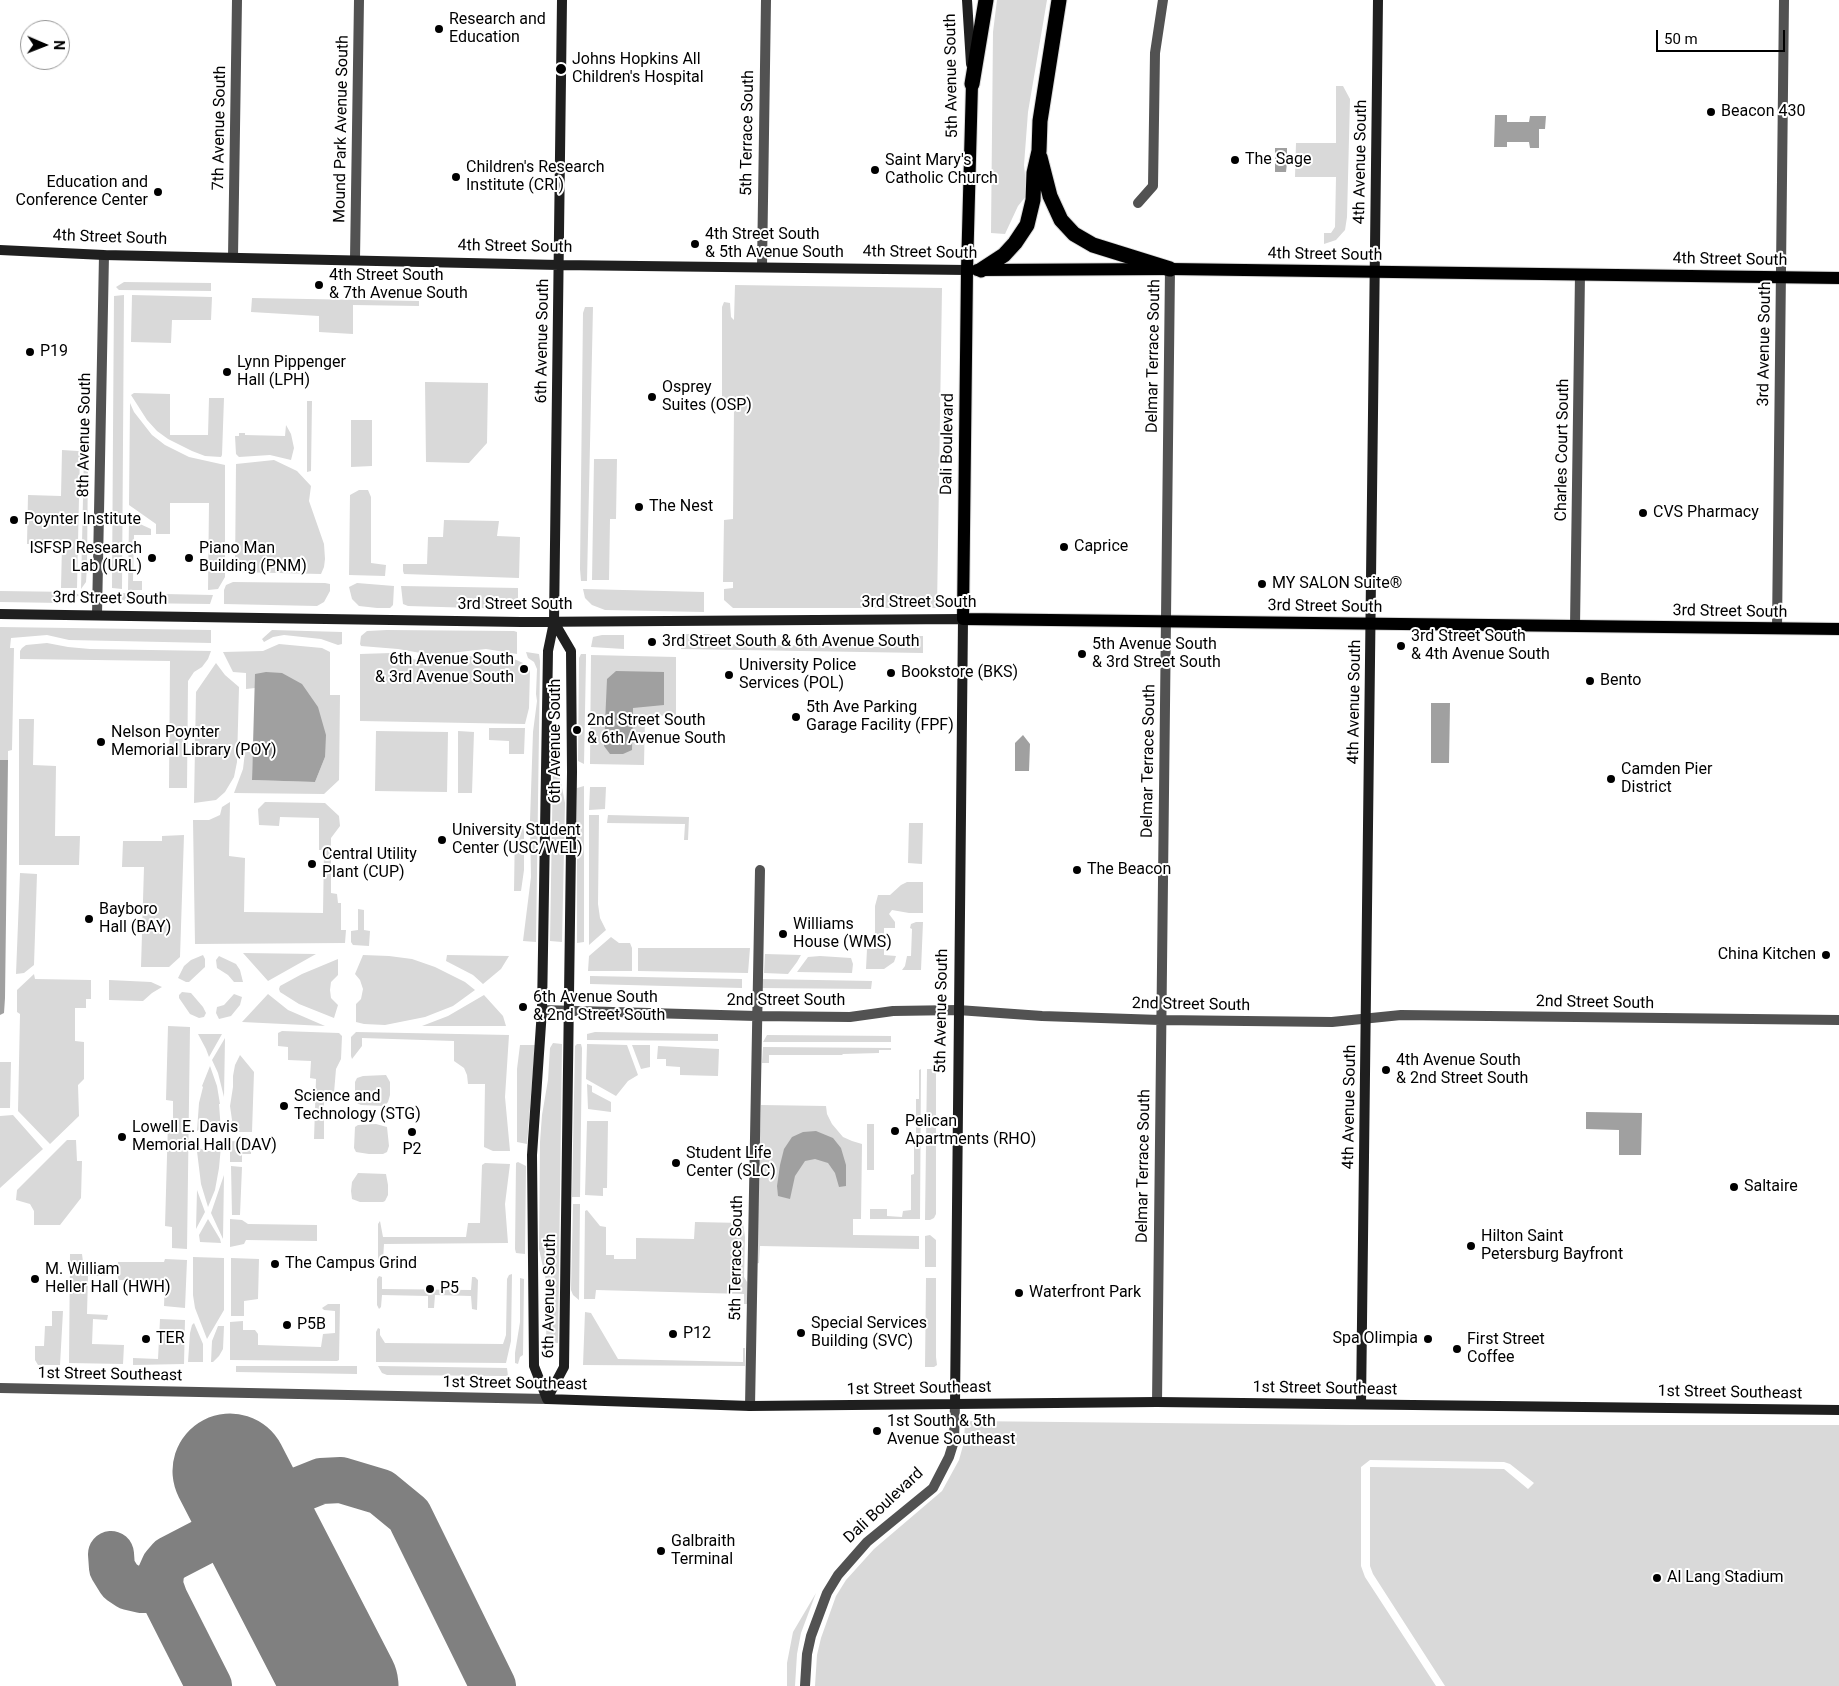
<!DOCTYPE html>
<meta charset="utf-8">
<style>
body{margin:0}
#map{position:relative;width:1839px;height:1686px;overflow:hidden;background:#fff;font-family:Roboto,sans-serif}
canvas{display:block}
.north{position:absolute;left:20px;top:20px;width:50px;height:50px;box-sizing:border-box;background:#fff;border:1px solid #999;border-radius:50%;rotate:91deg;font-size:14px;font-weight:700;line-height:20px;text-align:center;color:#000}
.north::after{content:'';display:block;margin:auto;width:18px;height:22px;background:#000;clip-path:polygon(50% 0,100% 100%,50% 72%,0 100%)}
.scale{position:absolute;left:1656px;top:30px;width:129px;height:22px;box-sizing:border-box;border:2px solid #000;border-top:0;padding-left:6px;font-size:15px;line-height:18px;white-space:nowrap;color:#000;-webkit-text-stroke:4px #fff;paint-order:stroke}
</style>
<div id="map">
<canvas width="1839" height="1686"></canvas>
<div class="north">N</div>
<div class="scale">50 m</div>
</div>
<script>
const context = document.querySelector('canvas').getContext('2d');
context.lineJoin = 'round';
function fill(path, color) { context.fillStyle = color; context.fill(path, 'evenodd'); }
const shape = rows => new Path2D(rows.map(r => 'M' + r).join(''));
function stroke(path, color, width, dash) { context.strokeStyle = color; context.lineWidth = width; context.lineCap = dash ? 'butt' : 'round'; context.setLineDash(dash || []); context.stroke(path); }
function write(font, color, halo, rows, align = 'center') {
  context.font = font + ' Roboto,sans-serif'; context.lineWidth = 4; context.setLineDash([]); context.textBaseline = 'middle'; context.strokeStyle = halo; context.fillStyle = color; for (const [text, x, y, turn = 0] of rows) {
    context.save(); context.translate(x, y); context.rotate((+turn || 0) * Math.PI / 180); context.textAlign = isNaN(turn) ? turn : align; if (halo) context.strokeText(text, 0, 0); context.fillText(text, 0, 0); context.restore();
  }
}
fill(shape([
 [997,0,1047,0,1028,112,1024,165,1027,195,1018,206,1005,234,991,233,993,32],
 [1336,86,1343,86,1350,99,1347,217,1345,230,1336,240,1324,244,1324,233,1331,233,1335,227,1336,177,1295,177,1296,143,1336,143],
 [124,282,211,283,211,291,119,290,116,287],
 [735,285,942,288,937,608,733,608,724,600,724,589,733,588,733,582,723,582,724,520,733,519,734,407,722,407,722,307,724,302,730,303,731,317,734,320],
 [124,295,122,589,112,588,113,433,114,296],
 [132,295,212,297,211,320,172,320,171,343,131,342],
 [252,298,419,301,419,306,353,305,353,334,319,332,319,316,251,312],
 [585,307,593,307,587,581,581,581,580,569,583,313],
 [425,382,488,383,487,443,469,463,426,462],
 [134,393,170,394,170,435,208,435,209,398,224,398,222,455,221,457,205,456,192,451,168,439,157,431,147,420,131,395],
 [307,401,312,401,311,471,307,472],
 [130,403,134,412,152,435,165,445,189,457,225,465,225,577,218,589,208,590,209,503,170,503,170,534,156,534,156,524,129,505],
 [351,420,372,420,372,466,351,467],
 [286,425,291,434,294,448,291,460,270,455,239,457,236,454,235,436,239,436,239,433,245,433,245,435,285,436],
 [62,450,78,451,80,452,77,588,61,588,62,545,27,544,28,495,61,496],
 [84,452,88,454,88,460,87,567,86,582,81,589],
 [594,459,617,459,616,519,610,519,609,580,592,580],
 [274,460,297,471,311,486,309,501,324,544,325,559,324,567,321,574,235,572,236,464],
 [359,490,368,490,371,497,371,563,386,565,385,576,349,575,350,495],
 [129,519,151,529,151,535,134,535,133,581,142,581,142,590,128,590],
 [444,520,499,521,497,536,520,537,519,578,404,574,403,571,403,564,427,564,428,537,443,537],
 [233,582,325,583,330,584,330,591,324,602,317,606,224,604,224,590,226,585],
 [357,583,394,586,393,605,390,608,377,608,359,606,352,599,349,587],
 [401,586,518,588,518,605,508,609,408,606,403,604],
 [583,589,704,592,704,612,605,610,592,605,585,598],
 [0,591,74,592,79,595,71,601,62,603,0,602],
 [115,593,213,595,210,604,130,603,121,599],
 [0,627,211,630,211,643,69,640,47,635,11,638,10,648,14,648,12,750,8,751,8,760,0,760],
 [272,630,342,632,342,644,338,645,321,639,284,635,273,637,264,642,262,639],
 [387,630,514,631,517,632,517,654,486,649,432,655,398,649,361,646,360,644,361,636,367,631],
 [682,634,710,634,717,644,879,647,879,636,923,636,923,653,681,649],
 [602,635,624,635,624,649,591,647,593,637],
 [47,643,68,647,90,649,211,651,208,659,202,667,194,672,188,681,187,788,169,788,170,661,20,659,20,651,22,648,26,645],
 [279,644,322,648,330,652,330,695,340,695,339,780,324,794,234,793,243,769,245,752,253,752,252,780,315,782,325,757,255,674,255,688,246,689,246,673,233,672,223,652,263,651],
 [526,652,539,654,540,661,536,942,523,941,531,877,530,821,533,732,537,701,536,694,537,669,534,662,528,658],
 [391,653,424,662,453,661,468,656,514,659,523,663,530,670,529,708,525,724,360,721,360,654],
 [581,654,586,654,586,659,584,764,578,761,579,658],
 [591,655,676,657,676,716,645,715,644,765,590,764],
 [216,663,225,675,239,687,237,762,234,777,225,792,216,800,194,803,196,692],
 [19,719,34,719,33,765,56,766,55,836,80,836,79,865,19,865],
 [489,728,525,728,524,754,509,754,509,741,489,740],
 [376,731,448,732,447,792,375,791],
 [458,731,474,732,472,793,458,793],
 [553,762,557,762,565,803,562,942,550,941],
 [584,786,584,942,577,943,577,788],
 [590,787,606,787,605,809,589,810],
 [230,802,229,856,245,858,244,912,323,913,324,850,319,850,319,818,280,817,279,826,259,825,258,809,265,802,325,803,339,816,340,826,331,838,331,893,337,894,338,903,341,903,341,930,346,930,345,943,195,944,193,820,209,820,220,815,222,807],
 [589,815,599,815,598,904,600,918,606,930,589,945],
 [608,815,689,817,688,840,684,840,685,824,607,823],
 [909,823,923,823,922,864,908,863],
 [515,825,523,825,524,832,524,870,521,891,514,891],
 [184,835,180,957,169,967,141,967,144,867,122,867,123,841,162,841,162,836],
 [20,873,37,874,34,965,24,973,16,974],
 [907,882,923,882,923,913,909,913,892,910,889,914,895,922,895,928,884,928,884,955,896,956,894,962,884,969,866,969,867,949,875,949,875,906,878,895,890,895,901,885],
 [358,909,364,910,364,930,370,931,369,946,353,945,351,942,351,931,358,930],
 [916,922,923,922,921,970,902,970,905,966,907,956,911,956,912,929,910,928,911,924],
 [611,937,619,943,630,943,632,948,632,971,588,971,589,956],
 [638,948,750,948,748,973,638,971],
 [243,953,316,954,268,981],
 [765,954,801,955,797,962,788,974,764,973],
 [203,955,205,959,205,967,189,982,186,982,178,978,184,966,191,960],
 [363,955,389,956,412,959,435,967,465,982,475,990,453,1006,425,1017,385,1025,364,1024,356,1022,356,1004,361,999,363,989,360,980,355,974],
 [447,955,509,956,501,969,483,984,473,975,446,961],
 [219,956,236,964,240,970,243,982,234,982,228,975,217,968,216,960],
 [820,956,851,958,853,964,852,973,797,972,808,957],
 [338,959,338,975,331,982,330,990,331,998,338,1005,334,1018,299,1004,280,992,279,989,280,986,302,974],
 [34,974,35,979,91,980,91,999,86,999,86,1008,75,1008,75,1041,84,1042,84,1079,78,1085,79,1116,50,1144,18,1111,20,1014,17,1012,17,990],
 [590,976,742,979,742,988,590,984],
 [761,979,872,981,871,989,761,988],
 [109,980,151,982,162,987,152,993,143,1001,109,1000],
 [182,992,191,993,203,1007,206,1013,204,1017,199,1018,190,1014,179,998,179,995],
 [234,994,242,997,240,1005,231,1016,219,1019,216,1013,217,1007,224,1005],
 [268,994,288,1010,325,1026,242,1022],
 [484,995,503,1016,506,1026,422,1026,448,1016],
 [168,1026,190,1027,187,1249,172,1248,172,1227,165,1226,168,1122,173,1122,173,1101,166,1100],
 [282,1031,339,1033,342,1036,341,1059,336,1069,334,1093,324,1093,324,1139,314,1139,316,1079,310,1078,311,1061,288,1060,288,1047,278,1046,278,1033],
 [356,1032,509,1035,505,1097,510,1151,493,1151,484,1147,485,1084,468,1084,467,1075,464,1068,454,1061,454,1041,362,1038,362,1046,352,1059,351,1056,351,1037],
 [595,1032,718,1034,718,1041,587,1040,587,1034],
 [198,1034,222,1034,209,1057,206,1049],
 [767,1035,891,1036,891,1042,763,1042],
 [225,1038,224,1097,218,1073,212,1060],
 [553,1043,562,1044,558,1343,546,1342,547,1285,539,1249,540,1142,542,1115,548,1080,550,1048],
 [577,1044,581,1044,582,1048,580,1197,572,1197,575,1046],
 [587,1044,627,1045,638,1075,628,1081,616,1096,586,1079],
 [520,1045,535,1045,527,1144,517,1142,517,1069],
 [632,1045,650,1045,650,1067,641,1069],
 [658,1046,719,1049,718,1076,680,1075,680,1067,666,1066,666,1059,657,1059],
 [763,1047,891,1048,891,1050,879,1050,879,1053,843,1054,842,1055,769,1055,769,1063,762,1063],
 [240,1055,254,1072,252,1132,233,1132,230,1130,232,1120,230,1106,233,1087,233,1076,235,1065],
 [0,1062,11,1062,10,1108,0,1108],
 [210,1066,217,1086,220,1104,219,1104,221,1131,214,1126,205,1125,197,1131,199,1103,203,1087,202,1086],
 [921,1069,920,1219,870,1219,870,1209,887,1209,887,1216,902,1217,903,1211,911,1210,911,1175,914,1174,914,1137,916,1137,916,1099,919,1099,919,1070],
 [927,1069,936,1069,936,1214,934,1218,930,1220,925,1220],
 [386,1075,390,1082,390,1095,388,1102,384,1106,361,1105,355,1102,355,1082,357,1078,363,1076],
 [587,1084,592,1086,592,1092,611,1102,611,1112,588,1109],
 [761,1105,826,1106,827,1114,832,1124,843,1137,852,1141,862,1144,861,1219,853,1219,853,1235,919,1236,919,1249,760,1246,759,1263,755,1264],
 [13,1115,43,1149,0,1188,0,1116],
 [587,1121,608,1121,607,1188,603,1188,603,1196,585,1195],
 [376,1124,387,1127,389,1146,387,1152,383,1154,369,1154,356,1152,354,1148,355,1127,358,1125],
 [867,1124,874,1124,874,1170,867,1170],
 [67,1140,76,1140,77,1161,82,1161,81,1198,60,1225,34,1225,34,1211,30,1204,16,1200,17,1190],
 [230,1141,251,1142,251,1154,242,1154,242,1162,230,1162],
 [196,1143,199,1148,206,1151,211,1151,221,1146,219,1168,215,1190,208,1207,201,1184],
 [518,1162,526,1166,525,1254,516,1253,515,1249,516,1163],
 [485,1163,510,1164,505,1204,508,1243,384,1244,383,1260,378,1261,378,1224,380,1221,383,1237,466,1237,468,1223,480,1223,482,1165],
 [231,1166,242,1167,240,1215,232,1215],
 [358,1173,386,1174,388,1185,388,1195,385,1201,383,1202,360,1202,352,1199,351,1191,352,1182],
 [224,1175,223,1239,211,1213],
 [197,1190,205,1212,196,1229],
 [573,1204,580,1204,579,1300,573,1295,571,1290],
 [587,1210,600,1226,606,1227,606,1255,614,1255,614,1259,636,1259,636,1238,694,1239,695,1222,743,1223,745,1237,744,1277,747,1282,747,1304,744,1304,744,1294,596,1290,595,1299,584,1299,585,1211],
 [208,1219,220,1239,221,1243,200,1242,199,1235],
 [230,1219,242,1220,248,1224,317,1225,317,1241,246,1240,244,1244,230,1247],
 [930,1235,936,1240,936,1267,925,1267,925,1236],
 [70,1254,82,1254,83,1262,92,1262,92,1273,109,1273,108,1276,88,1276,87,1314,108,1315,107,1320,93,1319,92,1344,124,1345,123,1364,69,1363],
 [193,1257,224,1258,224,1310,207,1339,195,1308,193,1295],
 [231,1258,259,1259,258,1299,244,1301,244,1316,231,1316],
 [165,1259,187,1260,185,1308,164,1306,165,1281,118,1280,118,1262,164,1262],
 [512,1274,511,1341,506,1363,376,1362,376,1332,378,1328,380,1329,380,1335,385,1343,503,1344,506,1335,507,1279,509,1275],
 [379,1276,382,1277,382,1289,471,1290,472,1277,475,1277,478,1280,477,1310,472,1309,471,1296,435,1295,434,1308,428,1308,428,1296,382,1295,381,1307,379,1309,377,1305,377,1279],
 [520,1278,524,1279,523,1355,520,1357,518,1364,515,1363,515,1353,520,1322],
 [926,1278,936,1278,936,1357,937,1365,934,1367,925,1367],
 [328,1304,340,1304,339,1360,337,1361,230,1360,230,1322,243,1321,243,1330,255,1330,258,1334,258,1345,321,1347,323,1334,335,1333,335,1311,324,1310,322,1308],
 [52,1311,63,1311,60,1365,38,1365,35,1360,35,1346,44,1346,45,1326,52,1326],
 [585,1312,591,1313,618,1359,743,1362,743,1348,745,1348,745,1366,583,1365],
 [160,1319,185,1320,184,1364,133,1365,133,1358,158,1359],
 [194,1323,203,1344,203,1362,188,1362,190,1333,192,1325],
 [218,1326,224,1326,223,1349,219,1356,213,1362,211,1362,212,1341],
 [236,1366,357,1366,357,1374,236,1372],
 [378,1366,507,1368,508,1376,387,1375,382,1373],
 [965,1421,1351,1425,1839,1425,1839,1686,1445,1686,1373,1574,1370,1566,1370,1467,1504,1469,1528,1489,1534,1483,1510,1464,1504,1462,1370,1460,1361,1467,1361,1566,1365,1577,1436,1686,815,1686,817,1655,821,1638,836,1596,846,1580,874,1549,942,1491,959,1460,964,1442],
 [816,1593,801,1633,797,1654,795,1686,787,1686,787,1663,793,1632]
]), '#d9d9d9');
fill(shape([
 [1495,115,1507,115,1507,122,1529,122,1530,116,1546,116,1545,129,1539,129,1539,148,1530,148,1529,142,1507,142,1507,147,1494,147],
 [1275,148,1287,148,1287,157,1290,157,1289,162,1287,163,1286,172,1275,172],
 [616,671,664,672,664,705,633,708,632,750,623,754,610,754,604,746,607,679],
 [266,672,282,673,302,684,318,707,326,735,325,757,315,782,252,780,255,674],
 [1431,703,1450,703,1449,763,1431,763],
 [1023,735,1030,744,1029,771,1015,771,1015,743],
 [0,760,8,760,5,998,4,1013,0,1015],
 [1586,1112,1642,1113,1641,1155,1619,1155,1619,1130,1586,1129],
 [816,1131,833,1138,841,1148,846,1165,846,1186,839,1187,835,1173,828,1163,815,1159,805,1161,795,1176,790,1199,778,1196,777,1186,780,1165,784,1149,792,1137,803,1132]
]), '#a0a0a0');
stroke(shape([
 [111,1554,112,1568,120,1581,129,1587,142,1590,156,1584,164,1566,170,1559,222,1532,234,1529,246,1530,257,1535,270,1546],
 [277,1560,272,1540,274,1529,285,1506,301,1489,321,1481,341,1480,381,1492,409,1515,493,1686],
 [161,1574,160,1585,165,1599,209,1686]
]), '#808080', 46);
stroke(shape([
 [230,1471,341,1686]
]), '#808080', 115);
const primary = shape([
 [972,84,967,270,963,619,1839,629],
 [977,270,1170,269,1839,278]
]);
const highway = shape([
 [972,84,986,0],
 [1040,157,1050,196,1061,220,1074,234,1093,245,1170,269],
 [981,270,1004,255,1015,243,1027,225,1033,200,1034,173,1039,151,1040,121,1059,0]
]);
stroke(primary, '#dbdbdb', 14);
stroke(highway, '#dbdbdb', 17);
stroke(shape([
 [1138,203,1153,186,1155,53,1163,0],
 [233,257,237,0],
 [355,259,359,0],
 [762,267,766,0],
 [97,615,104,255],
 [1575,626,1580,274],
 [1777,629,1784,0],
 [542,1010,756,1016,850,1017,893,1011,958,1010,1042,1016,1160,1020,1332,1022,1401,1015,1839,1020],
 [0,1388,547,1399],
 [1157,1402,1170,269],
 [750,1406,760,870],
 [805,1686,807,1654,811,1636,827,1593,838,1575,867,1542,933,1488,949,1457,954,1441,955,1403]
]), '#525252', 10);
stroke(shape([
 [967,0,971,64],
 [0,250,104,255,559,265,967,270],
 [0,614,521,622,963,619,955,1403],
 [547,1399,534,1366,532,1155,542,1010,548,651,554,622,562,0],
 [547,1399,750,1406,1157,1402,1839,1410],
 [547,1399,564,1367,572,772,571,651,554,622],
 [1361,1404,1378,0]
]), '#1f1f1f', 10);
stroke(primary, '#000', 12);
stroke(highway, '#000', 15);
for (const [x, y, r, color] of [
 [439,29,5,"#000"],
 [561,69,6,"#000"],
 [1711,112,5,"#000"],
 [1235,160,5,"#000"],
 [875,170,5,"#000"],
 [456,177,5,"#000"],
 [158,192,5,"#000"],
 [695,244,5,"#000"],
 [319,285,5,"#000"],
 [30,352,5,"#000"],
 [227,372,5,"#000"],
 [652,397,5,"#000"],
 [639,507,5,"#000"],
 [1643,513,5,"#000"],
 [14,520,5,"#000"],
 [1064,547,5,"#000"],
 [152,558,5,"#000"],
 [189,558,5,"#000"],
 [1262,584,5,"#000"],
 [652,642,5,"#000"],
 [1401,646,5,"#000"],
 [1082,654,5,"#000"],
 [524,669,5,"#000"],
 [891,673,5,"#000"],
 [729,675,5,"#000"],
 [1590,681,5,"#000"],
 [796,717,5,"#000"],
 [577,730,5,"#000"],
 [101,742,5,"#000"],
 [1611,779,5,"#000"],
 [442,840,5,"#000"],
 [312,864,5,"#000"],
 [1077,870,5,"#000"],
 [89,919,5,"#000"],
 [783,934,5,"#000"],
 [1826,955,5,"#000"],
 [523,1007,5,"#000"],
 [1386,1070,5,"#000"],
 [284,1106,5,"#000"],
 [895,1131,5,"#000"],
 [412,1132,5,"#000"],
 [122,1137,5,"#000"],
 [676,1163,5,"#000"],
 [1734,1187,5,"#000"],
 [1471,1246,5,"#000"],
 [275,1264,5,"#000"],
 [35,1279,5,"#000"],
 [430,1289,5,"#000"],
 [1019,1293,5,"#000"],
 [287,1325,5,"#000"],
 [801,1333,5,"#000"],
 [673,1334,5,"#000"],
 [146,1339,5,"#000"],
 [1428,1339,5,"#000"],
 [1457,1349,5,"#000"],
 [877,1431,5,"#000"],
 [661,1551,5,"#000"],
 [1657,1578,5,"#000"]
]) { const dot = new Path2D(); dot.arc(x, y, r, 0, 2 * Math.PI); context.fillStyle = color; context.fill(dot); stroke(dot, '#fff', 2); }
write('16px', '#000', '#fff', [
 ["Research and",449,20],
 ["Education",449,38],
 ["Johns Hopkins All",572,60],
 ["Children's Hospital",572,78],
 ["Beacon 430",1721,112],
 ["The Sage",1245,160],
 ["Saint Mary's",885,161],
 ["Catholic Church",885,179],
 ["Children's Research",466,168],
 ["Institute (CRI)",466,186],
 ["Education and",148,183,"right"],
 ["Conference Center",148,201,"right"],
 ["4th Street South",705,235],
 ["& 5th Avenue South",705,253],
 ["4th Street South",329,276],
 ["& 7th Avenue South",329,294],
 ["P19",40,352],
 ["Lynn Pippenger",237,363],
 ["Hall (LPH)",237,381],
 ["Osprey",662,388],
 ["Suites (OSP)",662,406],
 ["The Nest",649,507],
 ["CVS Pharmacy",1653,513],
 ["Poynter Institute",24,520],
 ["Caprice",1074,547],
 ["ISFSP Research",142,549,"right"],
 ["Lab (URL)",142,567,"right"],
 ["Piano Man",199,549],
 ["Building (PNM)",199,567],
 ["MY SALON Suite®",1272,584],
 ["3rd Street South",1411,637],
 ["& 4th Avenue South",1411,655],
 ["3rd Street South & 6th Avenue South",662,642],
 ["5th Avenue South",1092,645],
 ["& 3rd Street South",1092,663],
 ["6th Avenue South",514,660,"right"],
 ["& 3rd Avenue South",514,678,"right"],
 ["University Police",739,666],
 ["Services (POL)",739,684],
 ["Bookstore (BKS)",901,673],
 ["Bento",1600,681],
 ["5th Ave Parking",806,708],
 ["Garage Facility (FPF)",806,726],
 ["2nd Street South",587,721],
 ["& 6th Avenue South",587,739],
 ["Nelson Poynter",111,733],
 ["Memorial Library (POY)",111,751],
 ["Camden Pier",1621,770],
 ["District",1621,788],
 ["University Student",452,831],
 ["Center (USC/WEL)",452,849],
 ["Central Utility",322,855],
 ["Plant (CUP)",322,873],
 ["The Beacon",1087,870],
 ["Bayboro",99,910],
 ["Hall (BAY)",99,928],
 ["Williams",793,925],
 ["House (WMS)",793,943],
 ["China Kitchen",1816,955,"right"],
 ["6th Avenue South",533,998],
 ["& 2nd Street South",533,1016],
 ["4th Avenue South",1396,1061],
 ["& 2nd Street South",1396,1079],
 ["Science and",294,1097],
 ["Technology (STG)",294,1115],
 ["Pelican",905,1122],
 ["Apartments (RHO)",905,1140],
 ["Lowell E. Davis",132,1128],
 ["Memorial Hall (DAV)",132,1146],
 ["P2",412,1150,"center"],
 ["Student Life",686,1154],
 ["Center (SLC)",686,1172],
 ["Saltaire",1744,1187],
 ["Hilton Saint",1481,1237],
 ["Petersburg Bayfront",1481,1255],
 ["The Campus Grind",285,1264],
 ["M. William",45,1270],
 ["Heller Hall (HWH)",45,1288],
 ["P5",440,1289],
 ["Waterfront Park",1029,1293],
 ["Special Services",811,1324],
 ["Building (SVC)",811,1342],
 ["P5B",297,1325],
 ["P12",683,1334],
 ["TER",156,1339],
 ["Spa Olimpia",1418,1339,"right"],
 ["First Street",1467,1340],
 ["Coffee",1467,1358],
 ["1st South & 5th",887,1422],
 ["Avenue Southeast",887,1440],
 ["Galbraith",671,1542],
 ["Terminal",671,1560],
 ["Al Lang Stadium",1667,1578]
], 'left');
write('16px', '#000', '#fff', [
 ["5th Avenue South",952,76,-91],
 ["7th Avenue South",220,128,-89],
 ["Mound Park Avenue South",342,129,-89],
 ["5th Terrace South",748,133,-89],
 ["4th Avenue South",1361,162,-89],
 ["4th Street South",110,238,2],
 ["4th Street South",515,247,1],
 ["4th Street South",920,253,1],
 ["4th Street South",1325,255,1],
 ["4th Street South",1730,260,1],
 ["6th Avenue South",543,341,-89],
 ["3rd Avenue South",1765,344,-89],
 ["Delmar Terrace South",1154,356,-89],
 ["8th Avenue South",85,435,-89],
 ["Dali Boulevard",948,444,-89],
 ["Charles Court South",1563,450,-89],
 ["3rd Street South",110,599,1],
 ["3rd Street South",919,603],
 ["3rd Street South",515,605],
 ["3rd Street South",1325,607,1],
 ["3rd Street South",1730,612,1],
 ["4th Avenue South",1355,702,-89],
 ["6th Avenue South",556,741,-90],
 ["Delmar Terrace South",1149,761,-89],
 ["2nd Street South",786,1001],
 ["2nd Street South",1595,1003,1],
 ["2nd Street South",1191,1005,1],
 ["5th Avenue South",942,1011,-89],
 ["4th Avenue South",1350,1107,-89],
 ["Delmar Terrace South",1144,1166,-89],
 ["5th Terrace South",737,1258,-89],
 ["6th Avenue South",550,1296,-89],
 ["1st Street Southeast",110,1375,1],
 ["1st Street Southeast",515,1384,1],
 ["1st Street Southeast",919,1389,-1],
 ["1st Street Southeast",1325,1389,1],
 ["1st Street Southeast",1730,1393,1],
 ["Dali Boulevard",884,1506,-43]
]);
</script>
